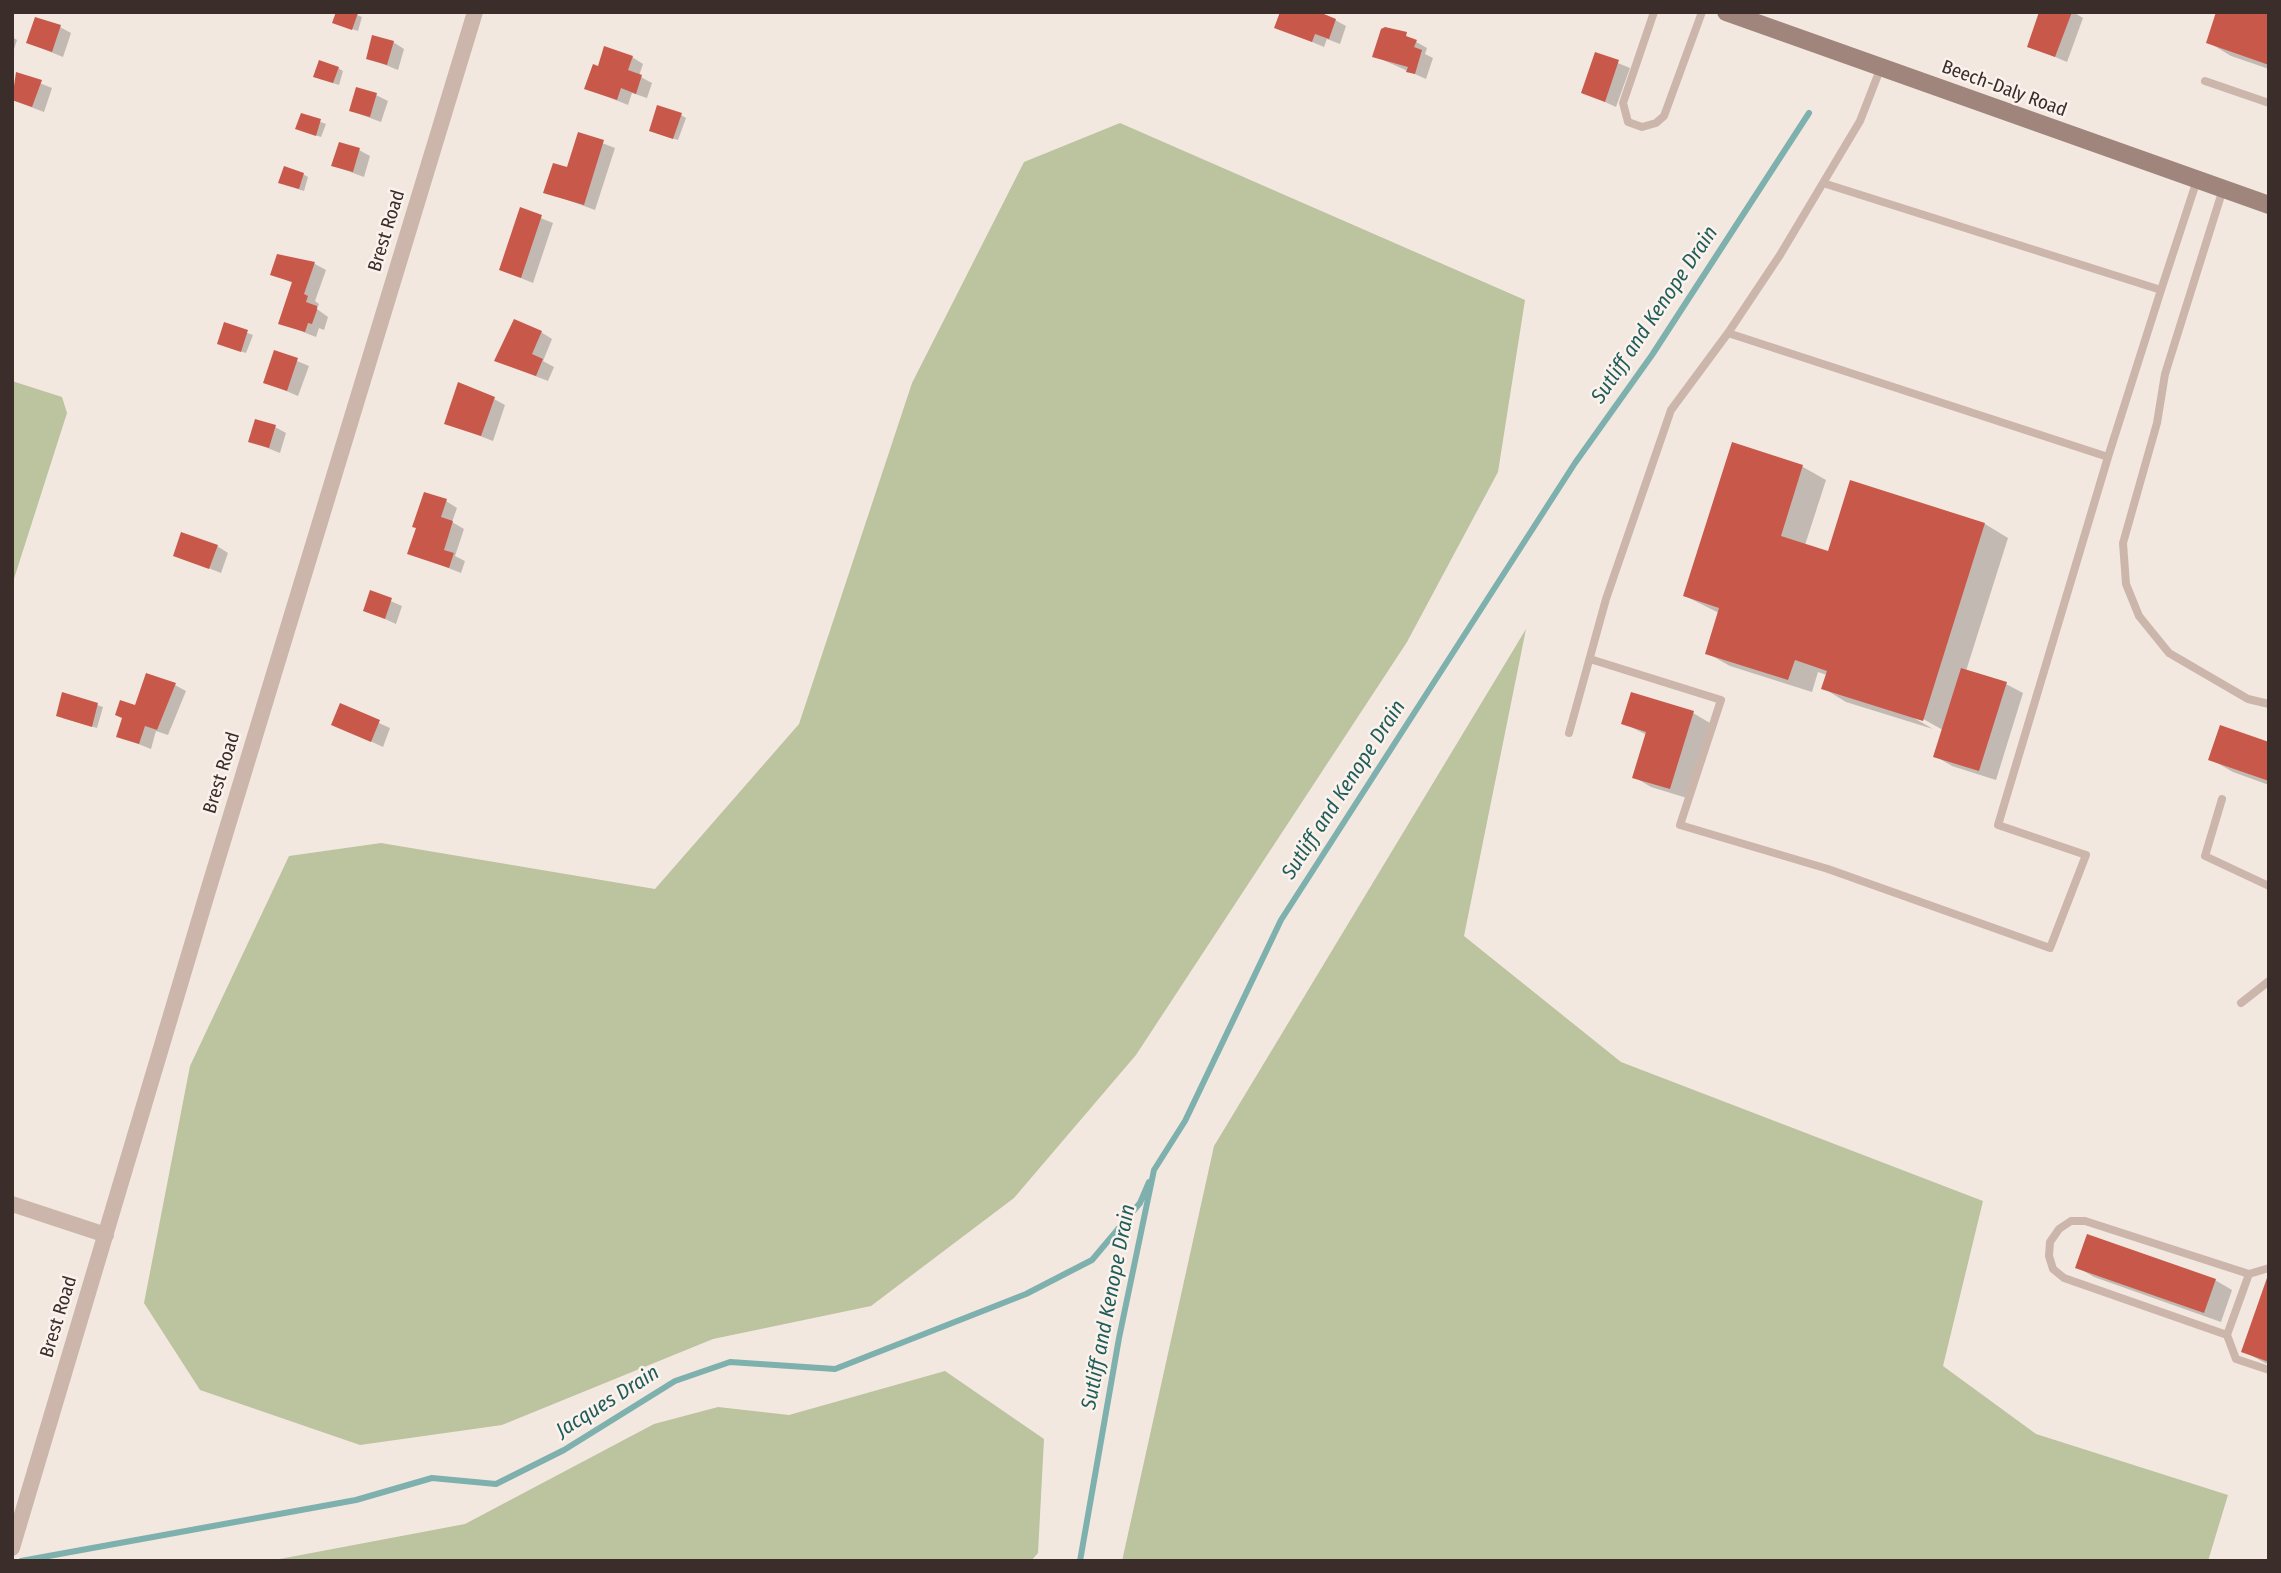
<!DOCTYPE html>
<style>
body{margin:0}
#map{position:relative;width:2281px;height:1573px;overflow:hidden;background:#f3e8e0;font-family:"Fira Sans Condensed",sans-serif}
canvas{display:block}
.frame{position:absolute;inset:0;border:14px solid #3a2d2a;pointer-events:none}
</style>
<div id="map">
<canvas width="2281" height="1573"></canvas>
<div class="frame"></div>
</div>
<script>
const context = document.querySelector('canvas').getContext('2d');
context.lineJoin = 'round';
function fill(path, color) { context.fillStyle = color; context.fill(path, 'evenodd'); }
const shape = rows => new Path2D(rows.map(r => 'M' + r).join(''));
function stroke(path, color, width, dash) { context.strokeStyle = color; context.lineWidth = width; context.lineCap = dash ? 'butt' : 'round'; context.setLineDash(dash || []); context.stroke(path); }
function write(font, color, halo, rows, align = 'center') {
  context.font = font + ' "Fira Sans Condensed",sans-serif'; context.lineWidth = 5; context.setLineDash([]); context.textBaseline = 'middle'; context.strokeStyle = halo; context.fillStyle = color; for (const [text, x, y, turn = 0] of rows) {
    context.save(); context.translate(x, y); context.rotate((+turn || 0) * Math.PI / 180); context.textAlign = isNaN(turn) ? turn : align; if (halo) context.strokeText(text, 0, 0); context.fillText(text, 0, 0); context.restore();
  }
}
fill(shape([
 [1120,123,1525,300,1498,472,1407,642,1136,1055,1014,1198,871,1306,713,1339,502,1425,360,1445,200,1390,144,1303,190,1066,289,856,381,843,655,889,799,724,912,383,1024,162],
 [12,381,62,397,67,413,12,585],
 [1526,629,1464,936,1621,1062,1983,1201,1943,1366,2036,1434,2228,1495,2208,1561,1122,1561,1214,1146],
 [945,1371,1044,1439,1038,1553,1031,1561,269,1561,465,1524,654,1424,718,1407,789,1415]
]), '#bbc39f');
fill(shape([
 [337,12,350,12,362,17,358,31,339,25],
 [2041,12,2073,12,2083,18,2067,62,2029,46],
 [2269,12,2269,69,2231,56,2208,42],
 [1335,20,1346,26,1340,44,1327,39,1324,47,1276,27],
 [60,27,71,33,63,57,28,43],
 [1395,30,1427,48,1425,54,1433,58,1426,79,1374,56],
 [12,37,17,40,12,55],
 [393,42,404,49,398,70,368,58],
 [1596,54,1630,68,1616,107,1583,92],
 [632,57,643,64,639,76,652,83,647,98,632,93,628,105,586,88,599,68],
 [338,68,343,71,339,85,320,79],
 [17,74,52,88,44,112,12,100],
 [376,95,388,101,381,122,351,111],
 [302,115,326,124,321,137,302,131],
 [681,115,686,118,678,140,656,133],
 [579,134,615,148,595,210,545,192,568,169],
 [359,150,370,156,364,177,334,166],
 [303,174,308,177,304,191,285,185],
 [521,210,553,223,533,283,501,270],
 [278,256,315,264,326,270,315,301,319,304,317,309,328,317,324,330,319,328,316,337,280,323,293,283,272,274],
 [225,325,253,335,246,353,224,346],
 [541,332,552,339,543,361,554,367,548,381,496,361],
 [275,352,309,366,298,396,265,382],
 [494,399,505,405,493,441,446,423],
 [275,427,286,433,280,453,250,441],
 [1733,445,1803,467,1826,480,1805,545,1829,553,1851,482,1985,524,2008,538,1966,671,2006,684,2023,693,1996,780,1952,766,1935,756,1943,730,1916,715,1914,718,1933,729,1846,702,1823,688,1827,675,1818,672,1812,692,1730,666,1707,653,1719,613,1685,596],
 [446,501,457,508,452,522,464,529,455,556,465,561,461,573,410,553],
 [217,546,228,553,221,573,175,555],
 [372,593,402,606,396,624,365,610],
 [175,685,186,691,168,735,156,731,151,749,118,736,136,707],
 [64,694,103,707,97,728,62,718],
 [341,706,390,728,383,747,333,724],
 [1693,713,1710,723,1687,798,1651,787,1634,777,1647,735,1623,723],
 [2269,744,2269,785,2233,772,2210,759],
 [2077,1267,2215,1280,2232,1290,2221,1322,2094,1277],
 [2269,1279,2269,1365,2243,1351]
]), '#0003');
stroke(shape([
 [21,1561,356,1500,432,1478,496,1484,564,1450,675,1381,730,1362,835,1369,1026,1294,1092,1260,1140,1203,1149,1182],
 [1080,1561,1119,1338,1154,1170,1185,1121,1281,920,1575,463,1652,355,1809,113]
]), '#7eb1ad', 6);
fill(shape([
 [336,12,358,13,352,30,332,23],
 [1280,12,1319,12,1336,19,1329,39,1315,34,1312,42,1274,28],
 [2039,12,2072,12,2055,57,2027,47],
 [2216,12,2269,12,2269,65,2206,43],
 [35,17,61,25,52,52,26,43],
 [1385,27,1407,32,1406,36,1417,40,1414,47,1422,50,1415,74,1406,72,1408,67,1372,57,1381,29],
 [372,35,394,41,387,65,366,59],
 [604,46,633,56,628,70,642,75,636,94,621,88,617,100,584,89,593,64,598,66],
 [1595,52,1619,60,1605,102,1581,93],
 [319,60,339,67,333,83,313,77],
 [16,72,42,80,32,107,12,100],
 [356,87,377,93,370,117,349,111],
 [657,105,682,113,673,139,649,131],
 [301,113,321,119,316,136,295,129],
 [578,132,604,140,584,205,543,193,553,163,567,167],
 [339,142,360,148,353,172,331,166],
 [284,166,304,173,299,189,278,183],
 [520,207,542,215,521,278,499,270],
 [277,254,315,262,304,294,308,296,306,302,317,306,317,310,312,324,308,323,305,332,278,324,292,282,270,275],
 [514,319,542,331,532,354,543,359,536,376,494,361],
 [224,322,248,330,241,352,217,344],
 [274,350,298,358,287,391,263,383],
 [458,382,495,397,481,436,444,424],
 [255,419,276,425,269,448,248,442],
 [1732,442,1803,465,1781,536,1828,551,1850,480,1985,523,1923,721,1821,689,1827,671,1795,660,1788,680,1705,654,1719,608,1683,596],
 [424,492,447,499,441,517,453,521,444,550,454,553,449,568,407,554,416,528,412,527],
 [181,532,218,545,209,569,173,556],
 [370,590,392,598,385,619,363,611],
 [1961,668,2007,682,1979,771,1933,757],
 [146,673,176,683,157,730,145,726,139,744,116,737,122,718,115,715,120,700,135,705],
 [62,692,98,703,92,727,56,716],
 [1631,692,1694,711,1670,789,1632,778,1646,732,1621,724],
 [340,703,380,720,371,742,331,725],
 [2220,725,2269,742,2269,781,2208,760],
 [2087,1234,2216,1279,2204,1313,2075,1268],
 [2268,1275,2269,1275,2269,1362,2241,1352]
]), '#c8594a');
stroke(shape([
 [1654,12,1623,103,1628,122,1642,127,1656,123,1664,116,1702,12],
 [2205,81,2269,103],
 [1823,183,2161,290,2197,180],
 [2223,189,2165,374,2157,423,2123,543,2126,584,2139,616,2169,653,2248,699,2269,704],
 [1728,333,2108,457,2161,290],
 [1590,659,1721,700,1680,825,1828,869,2050,948,2086,855,1998,825,2108,457],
 [1569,733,1606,599,1671,410,1728,333,1780,255,1860,121,1881,67],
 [2222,799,2205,856,2269,886],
 [2241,1003,2269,981],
 [2269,1268,2249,1274,2227,1335,2236,1359,2269,1370],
 [2227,1335,2064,1278,2053,1269,2049,1256,2050,1242,2059,1229,2071,1221,2085,1221,2249,1274]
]), '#ccb6ab', 8);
stroke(shape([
 [12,1204,106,1235],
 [12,1548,207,894,475,12]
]), '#ccb6ab', 16);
stroke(shape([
 [1726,12,2269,205]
]), '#a0857c', 18);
write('19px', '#3a2d2a', '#fbf2ed', [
 ["Beech-Daly Road",2004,89,20],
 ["Brest Road",387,231,-73],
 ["Brest Road",222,773,-73],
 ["Brest Road",59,1317,-73]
]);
write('italic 21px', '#1f5d59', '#fbf2ed', [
 ["Sutliff and Kenope Drain",1655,315,-56],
 ["Sutliff and Kenope Drain",1344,790,-57],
 ["Sutliff and Kenope Drain",1109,1307,-79],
 ["Jacques Drain",608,1402,-32]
]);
</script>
